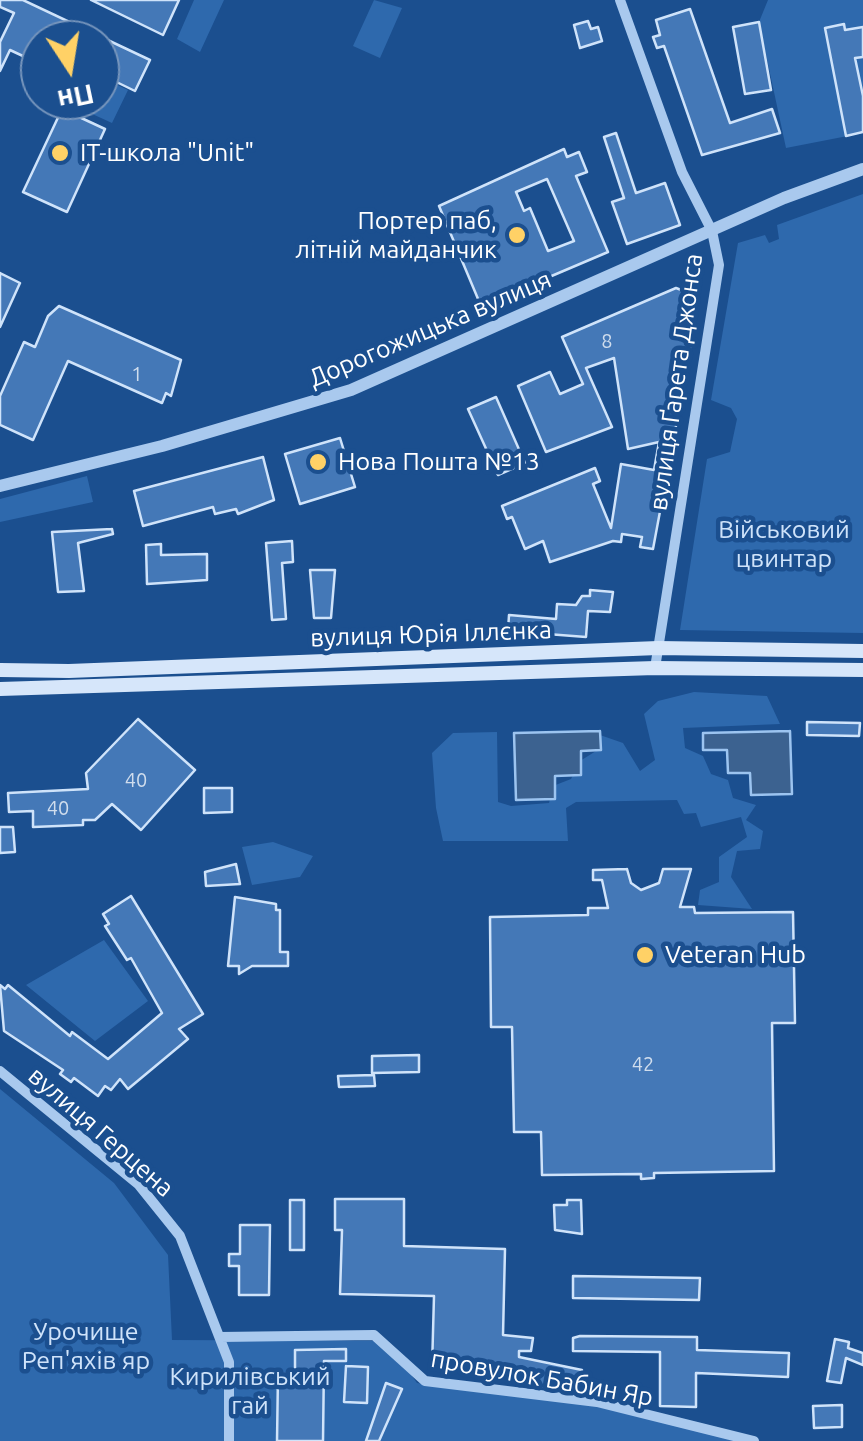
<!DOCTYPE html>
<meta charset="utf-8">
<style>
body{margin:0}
#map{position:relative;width:863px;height:1441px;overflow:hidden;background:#1b4f8f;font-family:Ubuntu,sans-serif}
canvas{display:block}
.north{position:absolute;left:20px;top:20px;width:100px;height:100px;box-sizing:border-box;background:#1b4f8f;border:2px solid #7695bc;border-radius:50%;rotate:168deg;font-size:28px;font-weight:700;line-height:40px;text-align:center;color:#fff}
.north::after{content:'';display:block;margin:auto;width:35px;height:45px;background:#ffd166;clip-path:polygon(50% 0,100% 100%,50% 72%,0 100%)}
</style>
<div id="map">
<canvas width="863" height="1441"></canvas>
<div class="north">Пн</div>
</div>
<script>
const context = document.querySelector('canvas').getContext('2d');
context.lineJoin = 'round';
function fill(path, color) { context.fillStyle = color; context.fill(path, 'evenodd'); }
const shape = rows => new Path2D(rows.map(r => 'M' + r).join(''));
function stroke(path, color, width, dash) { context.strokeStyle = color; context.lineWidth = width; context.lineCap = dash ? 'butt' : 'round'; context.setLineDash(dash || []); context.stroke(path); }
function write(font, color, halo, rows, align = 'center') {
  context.font = font + ' Ubuntu,sans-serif'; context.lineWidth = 9; context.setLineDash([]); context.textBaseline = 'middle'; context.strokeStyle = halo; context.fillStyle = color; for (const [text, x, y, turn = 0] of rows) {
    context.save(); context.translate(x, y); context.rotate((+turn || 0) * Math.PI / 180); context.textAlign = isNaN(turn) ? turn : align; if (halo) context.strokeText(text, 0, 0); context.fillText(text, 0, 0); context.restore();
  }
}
fill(shape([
 [194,0,224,0,200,52,177,39],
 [374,0,402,8,380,58,353,46],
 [768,0,863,0,863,133,786,148,759,22],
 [100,77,128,90,112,123,66,102,100,100],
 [863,194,863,633,680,630,707,459,730,452,737,419,731,408,711,400,738,243,765,235,769,243,779,239,777,225],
 [87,476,93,502,0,522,0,499],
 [694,692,767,696,780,724,683,728,685,748,703,756,711,774,728,780,733,798,756,805,746,820,763,831,760,849,737,851,731,877,752,909,698,905,700,890,719,882,719,857,747,837,741,817,701,827,696,813,684,814,677,800,576,802,566,808,568,841,443,841,436,808,432,753,453,733,497,732,498,802,511,806,549,803,553,786,571,779,580,761,596,751,600,735,623,743,640,771,655,760,644,714,658,701],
 [273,842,313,856,300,877,252,885,242,847],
 [104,940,148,1001,95,1041,26,985],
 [0,1089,114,1183,168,1255,172,1340,374,1341,400,1359,417,1383,595,1406,754,1441,0,1441]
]), '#2e69ad');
const water = shape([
 [600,731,601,750,581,751,581,775,555,776,555,799,516,800,514,733,600,731],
 [790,731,792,794,751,795,750,773,728,773,727,750,703,750,703,733,790,731]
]);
fill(water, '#3c6290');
stroke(water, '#9cc4f0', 2.5);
const building = shape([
 [0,0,23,0,150,60,135,91,100,74,100,40,40,40,40,64,10,50,0,71,0,42,14,13,0,7,0,0],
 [91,0,179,0,163,35,91,0],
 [690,9,730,123,772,109,780,133,702,155,664,46,657,48,653,37,660,35,656,20,690,9],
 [588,21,591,29,598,27,602,41,580,48,574,25,588,21],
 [759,22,771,90,745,94,733,27,759,22],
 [844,24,845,30,863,27,863,57,855,58,863,96,863,132,846,136,825,28,844,24],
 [62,109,105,129,67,212,23,192,62,109],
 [616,133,636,193,665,183,680,225,627,244,612,202,624,198,604,137,616,133],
 [564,149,567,157,579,152,587,172,576,176,608,252,481,306,439,206,564,149],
 [547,179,574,241,548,251,530,208,524,211,516,192,547,179],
 [0,273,20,283,0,327,0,273],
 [676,288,692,294,692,340,653,549,640,547,642,537,622,534,621,542,613,541,550,562,543,541,525,549,512,517,507,519,502,506,595,468,600,481,593,484,611,528,621,464,654,470,659,442,628,449,614,358,586,368,612,427,546,452,518,386,550,372,560,394,583,384,562,337,676,288],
 [59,306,181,360,171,396,166,393,162,403,68,361,33,440,0,425,0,396,24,342,35,347,48,316,59,306],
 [496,397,525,463,498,475,468,409,496,397],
 [340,438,355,487,300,504,285,454,340,438],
 [263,457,274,500,238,514,236,509,215,514,213,507,143,526,134,491,263,457],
 [112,529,113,534,78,543,84,591,58,592,52,532,112,529],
 [292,541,293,562,282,563,286,619,272,620,266,543,292,541],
 [161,544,161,555,207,554,207,580,147,584,146,545,161,544],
 [310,570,335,570,331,618,314,618,310,570],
 [590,590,613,592,610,612,588,611,586,637,508,631,509,615,556,619,557,604,576,605,582,596,590,596,590,590],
 [138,719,195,770,141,830,112,804,95,820,83,820,83,825,33,827,33,811,9,812,8,793,88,789,86,773,138,719],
 [807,722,860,723,859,736,807,735,807,722],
 [204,788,232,788,232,812,204,813,204,788],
 [0,827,13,827,15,852,0,853,0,827],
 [236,864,240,884,206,886,205,872,236,864],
 [627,869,631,883,641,890,659,883,663,869,691,869,680,907,694,907,695,913,793,912,795,1023,772,1023,774,1171,654,1173,654,1178,641,1179,641,1174,542,1175,541,1132,514,1132,512,1027,491,1027,490,917,588,915,588,908,608,908,602,880,593,880,593,870,627,869],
 [131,896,203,1014,179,1029,188,1039,128,1089,120,1079,111,1090,105,1086,98,1096,74,1078,71,1082,60,1074,63,1070,4,1031,0,985,5,989,8,985,70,1036,72,1032,108,1059,162,1013,131,958,127,960,105,926,109,924,103,914,131,896],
 [235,897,276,904,276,910,280,910,280,952,288,952,288,966,252,966,239,974,239,966,228,966,235,897],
 [419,1055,419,1072,372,1073,372,1056,419,1055],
 [374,1075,375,1086,339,1087,338,1076,374,1075],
 [335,1199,404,1199,404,1246,505,1249,503,1335,533,1338,531,1351,519,1351,519,1357,582,1370,580,1382,607,1387,605,1395,515,1383,516,1369,432,1368,434,1296,340,1294,342,1230,335,1230,335,1199],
 [290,1200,304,1200,304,1250,290,1250,290,1200],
 [567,1200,581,1200,582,1234,555,1230,554,1205,567,1205,567,1200],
 [240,1225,270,1225,269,1295,239,1295,239,1266,229,1266,229,1254,240,1254,240,1225],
 [573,1276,700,1278,699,1300,573,1298,573,1276],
 [697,1337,697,1350,789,1353,788,1377,696,1373,696,1407,660,1406,660,1352,573,1351,573,1338,580,1336,697,1337],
 [835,1339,849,1342,848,1348,863,1353,863,1365,846,1358,841,1383,827,1381,835,1339],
 [346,1349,346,1361,324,1361,323,1441,277,1441,278,1374,295,1374,295,1350,346,1349],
 [346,1366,368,1367,367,1403,344,1402,346,1366],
 [386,1383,402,1389,379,1441,366,1441,386,1383],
 [842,1405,842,1427,814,1428,813,1406,842,1405]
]);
fill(building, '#4478b7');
stroke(building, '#cfe3fa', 2.5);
stroke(shape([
 [620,0,682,172,712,231,719,265,655,668],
 [0,1071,139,1185,180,1236,229,1362,229,1441],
 [220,1337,374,1335,425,1381,597,1402,754,1441]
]), '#a9c9ee', 10);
stroke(shape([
 [0,486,162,446,351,390,784,198,863,169]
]), '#a9c9ee', 12);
stroke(shape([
 [0,670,69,671,658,648,863,651],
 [0,689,655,668,863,670]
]), '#d6e6fa', 14);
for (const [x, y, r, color] of [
 [60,153,10,"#ffd166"],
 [517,235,10,"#ffd166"],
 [318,462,10,"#ffd166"],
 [645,955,10,"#ffd166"]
]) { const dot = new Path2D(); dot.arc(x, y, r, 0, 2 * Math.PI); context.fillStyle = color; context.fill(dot); stroke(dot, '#1b4f8f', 4); }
write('20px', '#d0dded', null, [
 ["8",607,341],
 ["1",137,374],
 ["40",136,780],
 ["40",58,808],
 ["42",643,1064]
]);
write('25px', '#fff', '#1b4f8f', [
 ["IT-школа \"Unit\"",80,153],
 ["Портер паб,",497,221,"right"],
 ["літній майданчик",497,250,"right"],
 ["Нова Пошта №13",338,462],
 ["Veteran Hub",665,955]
], 'left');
write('25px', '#fff', '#1b4f8f', [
 ["Дорогожицька вулиця",430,329,-23],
 ["вулиця Ґарета Джонса",676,382,-82],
 ["вулиця Юрія Іллєнка",431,634,-2],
 ["вулиця Герцена",101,1132,41],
 ["провулок Бабин Яр",542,1378,10]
]);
write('25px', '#cfe3fa', '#1b4f8f', [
 ["Військовий",784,530],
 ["цвинтар",784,559],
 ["Урочище",86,1332],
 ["Реп'яхів яр",86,1361],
 ["Кирилівський",250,1377],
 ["гай",250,1406]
]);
</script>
